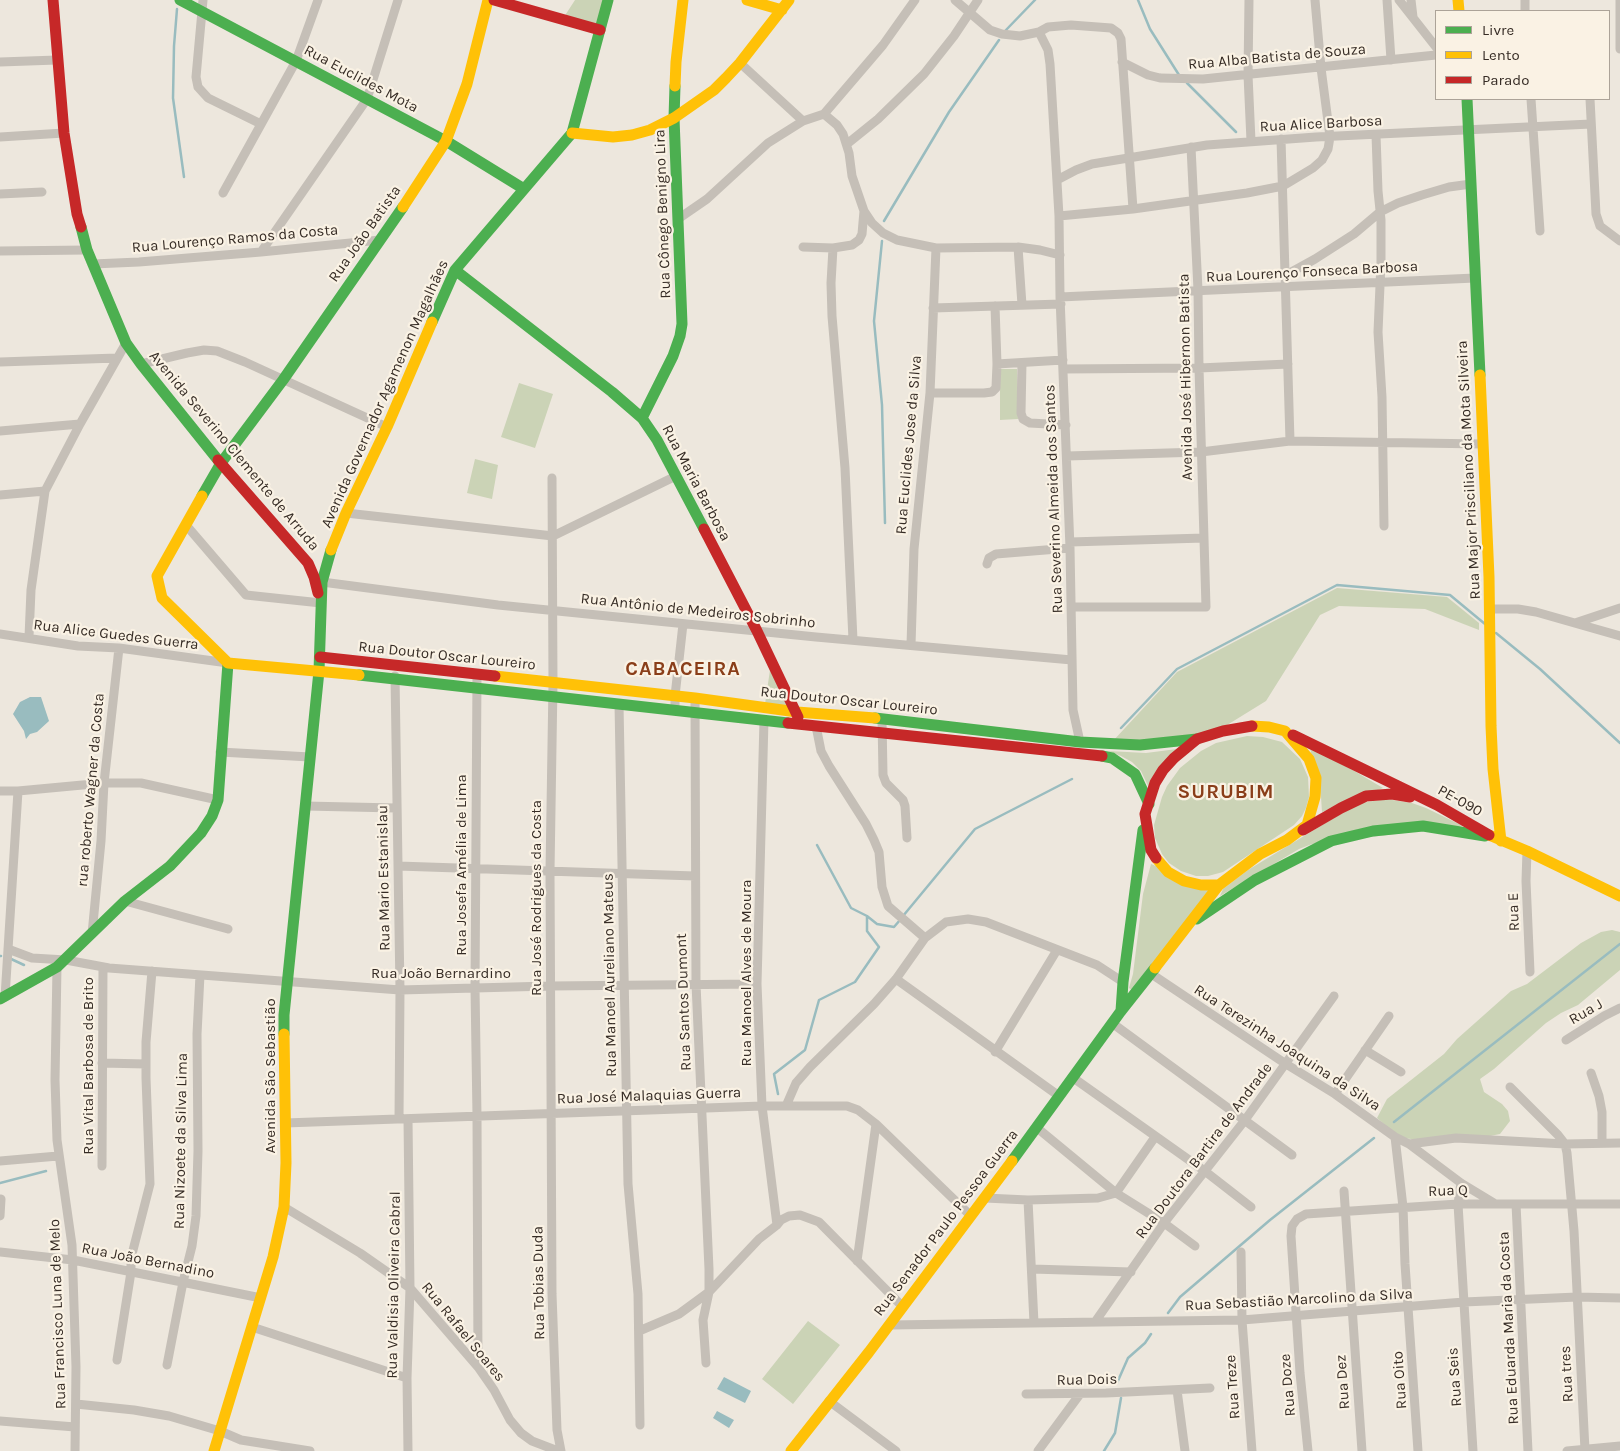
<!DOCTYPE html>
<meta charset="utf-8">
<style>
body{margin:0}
#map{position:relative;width:1620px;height:1451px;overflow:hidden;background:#ede7dd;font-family:Karla,sans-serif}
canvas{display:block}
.legend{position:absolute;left:1435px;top:10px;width:175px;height:90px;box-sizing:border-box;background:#faf2e4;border:1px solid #aca398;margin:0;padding:6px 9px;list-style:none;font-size:15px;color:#362c25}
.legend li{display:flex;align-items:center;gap:10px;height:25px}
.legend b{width:25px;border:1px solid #aca398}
</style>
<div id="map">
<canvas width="1620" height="1451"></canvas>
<ul class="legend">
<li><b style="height:6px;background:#4caf50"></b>Livre</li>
<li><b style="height:6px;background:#ffc107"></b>Lento</li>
<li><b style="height:6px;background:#c62828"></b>Parado</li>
</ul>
</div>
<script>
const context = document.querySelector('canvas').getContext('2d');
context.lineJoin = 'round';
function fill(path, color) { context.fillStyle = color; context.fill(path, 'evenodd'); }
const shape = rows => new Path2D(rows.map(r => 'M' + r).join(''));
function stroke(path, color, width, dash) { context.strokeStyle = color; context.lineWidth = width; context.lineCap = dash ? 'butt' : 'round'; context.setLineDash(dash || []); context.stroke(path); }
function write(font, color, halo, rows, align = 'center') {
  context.font = font + ' Karla,sans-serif'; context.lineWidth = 4.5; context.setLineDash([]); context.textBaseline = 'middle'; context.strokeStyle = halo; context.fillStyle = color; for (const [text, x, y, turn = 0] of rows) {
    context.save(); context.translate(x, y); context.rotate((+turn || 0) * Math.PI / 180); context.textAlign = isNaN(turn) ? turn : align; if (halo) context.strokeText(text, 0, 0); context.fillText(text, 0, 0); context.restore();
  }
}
fill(shape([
 [575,0,605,0,597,27,564,17],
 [1000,369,1017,369,1018,419,1000,420],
 [519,383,553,394,535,448,501,437],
 [475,459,498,465,492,499,467,493],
 [1337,588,1447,597,1479,623,1479,630,1425,609,1339,606,1320,615,1266,701,1219,730,1197,737,1112,742,1177,672],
 [770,670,788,706,765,704],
 [1247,736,1263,737,1282,742,1300,759,1308,777,1309,797,1306,808,1302,816,1294,825,1223,872,1208,876,1196,876,1181,871,1169,863,1162,854,1155,838,1154,825,1162,797,1167,786,1180,768,1201,751,1216,743],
 [1310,748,1351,769,1383,788,1322,812,1321,797],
 [1177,749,1150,790,1141,771,1132,762,1121,756,1108,751,1146,753],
 [1386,799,1412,803,1426,808,1463,826,1312,844,1299,849,1220,896,1223,889,1248,870,1337,816,1361,803],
 [1151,864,1211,889,1132,990,1129,988,1133,974,1143,894],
 [1612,930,1620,932,1620,970,1578,1005,1561,1013,1546,1023,1494,1069,1480,1079,1484,1092,1502,1104,1508,1111,1510,1121,1500,1134,1485,1137,1418,1140,1404,1138,1393,1132,1377,1118,1387,1099,1444,1054,1457,1039,1511,991,1527,984,1581,943,1601,932],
 [808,1321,840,1345,793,1404,762,1379]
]), '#cbd3b6');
fill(shape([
 [30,697,41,697,49,721,37,732,30,734,26,739,24,731,13,714,20,702],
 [724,1377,751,1391,745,1403,717,1389],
 [717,1411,734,1420,729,1428,713,1418]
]), '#99bcbf');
stroke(shape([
 [1138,0,1150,29,1179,75],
 [177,9,174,46,173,98,184,177],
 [1006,30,1035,0],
 [1187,83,1236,132],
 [884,221,949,112,999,40],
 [882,241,874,321,882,405,885,523],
 [1496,633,1540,669,1620,743],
 [1121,728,1177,669,1337,585,1450,595,1485,624],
 [817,845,851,908,867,916],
 [903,916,975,829,1072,779],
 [0,956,1,956],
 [9,958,24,965],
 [778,1094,774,1074,805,1050,819,1000,855,982,879,947,867,931,867,916,877,924,894,927,900,920],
 [1394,1122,1620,944],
 [0,1183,46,1171],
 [1168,1313,1180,1297,1270,1220,1374,1138],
 [1117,1383,1128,1358,1145,1343,1151,1334],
 [1104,1451,1115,1433,1121,1398]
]), '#99bcbf', 2.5);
stroke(shape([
 [203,0,196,77,198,87,208,98,261,124],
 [955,0,990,30,1002,34,1020,36,1039,32,1048,27,1071,25,1111,28,1118,33,1121,39,1133,209],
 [1249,0,1248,75,1251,141],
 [1387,0,1391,60],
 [1399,0,1436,47],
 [1411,0,1413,17],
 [1525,0,1525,11],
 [1620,0,1620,49],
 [1039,32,1048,50,1050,64,1059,216,1060,297,1070,548,1073,710,1080,742],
 [0,62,57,60],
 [1122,62,1148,75,1160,78,1203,79,1436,55],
 [740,63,803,121],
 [1531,99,1540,231],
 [1590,99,1596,214,1600,226,1620,241],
 [824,114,837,125,843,134,849,153,852,176,864,211,872,223,883,233,897,240,936,248,1018,247,1040,250,1060,255],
 [1376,135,1378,191,1381,220,1381,262,1378,332,1382,397,1384,526],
 [0,137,64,133],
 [1281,139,1290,441],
 [847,144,878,119,924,74,954,36,978,0],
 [1057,180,1076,170,1092,164,1207,145,1316,137,1591,124],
 [223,193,296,61,318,0],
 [0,194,42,192],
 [1059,216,1133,209,1247,193,1283,186,1313,168,1322,160,1328,149,1330,137,1321,68,1315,0],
 [678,219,707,199,768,143,803,121,824,114,883,45,915,0],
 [803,247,833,248,852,245,859,240,862,234,864,211],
 [1018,247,1022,305],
 [833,248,831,283,832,316,845,468,853,640],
 [0,251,87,250],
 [261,252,367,99,398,0],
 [93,264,139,262,261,252,380,240],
 [1286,275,1315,259,1354,234,1380,212,1398,203,1422,195,1449,187,1471,184],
 [1060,297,1475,278],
 [933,308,1061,304],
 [0,362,117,358],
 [1022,363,1021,413,1023,419,1030,423,1066,425],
 [141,364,187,353,204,350,217,351,245,362,387,427],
 [997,364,1063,360],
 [1063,369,1199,368,1288,364],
 [930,393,984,393,992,392,996,388,997,364,995,306],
 [0,431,80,424],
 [1067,456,1201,452,1290,441,1483,444],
 [552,478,553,683,550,871,552,1294,557,1430,561,1451],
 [0,495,45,491],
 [346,513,553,536,676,476],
 [186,525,246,595,321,603],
 [1070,542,1204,538],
 [987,564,989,558,996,554,1070,548],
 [322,582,498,605,816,637,1072,660],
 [1071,607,1206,607,1199,368,1198,290,1191,147],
 [1490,609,1518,609,1536,612,1620,636],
 [1575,623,1620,608],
 [0,634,78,646,119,648,228,663],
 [29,637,31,590,45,491,80,424,126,343],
 [911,645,914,549,930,393,936,248],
 [477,675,475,988,477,1116,478,1367],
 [395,676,400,990,399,1119],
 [695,698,696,984,709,1269,709,1292,703,1320,706,1363],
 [619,704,628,1184,638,1294,640,1425],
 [675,710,675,696,683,624],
 [882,719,883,775,886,783,903,800,905,806,907,838],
 [764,720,757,984,762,1106,777,1225],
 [816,726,821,751,829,766,866,824,874,840,879,852,882,887,888,906,925,938],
 [220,752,310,757],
 [0,791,18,791,5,997],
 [18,791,104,783,141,783,218,800],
 [305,806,396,808],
 [1527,851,1526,881,1530,972],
 [398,866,695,876],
 [125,901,228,929],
 [92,934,101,841,104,783,119,648],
 [8,949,32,958,66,960,109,968,400,990,550,986,757,984],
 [57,967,55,1080,57,1140,72,1245,76,1367,75,1451],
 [1150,973,1286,1064,1335,1094,1395,1137,1409,1144,1461,1183,1494,1203],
 [896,979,1059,1096],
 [1112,1023,1292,1155],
 [1566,1040,1604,1016,1620,1008],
 [1365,1050,1401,1072],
 [995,1052,1057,950],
 [102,1063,146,1064],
 [1591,1073,1599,1096,1602,1112,1602,1143],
 [1072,1077,1206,1172,1251,1207],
 [1510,1087,1558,1135,1565,1144,1567,1153,1574,1231,1585,1450],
 [1335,1094,1389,1016],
 [786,1106,796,1083,810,1067,874,1004,896,979,925,938,946,922,968,919,986,922,1097,965,1123,982],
 [285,1123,762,1106,847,1106,858,1110,876,1124,971,1216],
 [1036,1127,1116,1193,1164,1223,1195,1246],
 [1395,1137,1403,1207,1405,1264,1418,1451],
 [1409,1144,1456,1138,1565,1144,1620,1143],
 [0,1161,58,1156],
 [102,1166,103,967],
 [1461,1183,1458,1204,1473,1451],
 [1344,1191,1362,1451],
 [985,1198,1028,1200,1098,1198,1116,1193,1155,1137],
 [1028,1200,1034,1323],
 [1516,1204,1528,1451],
 [284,1207,360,1253,410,1288,478,1367,494,1390,510,1420,521,1433,532,1441,558,1451],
 [0,1216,1,1199],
 [0,1252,73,1260,261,1298],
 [1241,1252,1242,1320,1252,1451],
 [857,1261,876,1124],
 [1032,1269,1131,1272],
 [1095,1322,1164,1223,1245,1120,1334,996],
 [890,1325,1242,1320,1464,1302,1577,1297,1620,1298],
 [252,1327,407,1378],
 [639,1331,679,1314,709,1292,759,1239,777,1225,781,1220,789,1216,800,1215,819,1222,903,1307],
 [117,1360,131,1272,131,1258,150,1184,146,1078,146,1042,152,971],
 [167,1365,183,1282,192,1246,196,1216,198,1151,197,1034,200,975],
 [1177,1390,1185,1451],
 [1026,1394,1106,1393,1210,1388],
 [829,1401,896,1451],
 [76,1404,134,1410,169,1416,220,1431,241,1440,310,1451],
 [0,1421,75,1427],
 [408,1451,407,1378,410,1288,408,1119],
 [1038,1451,1080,1394],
 [1308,1451,1300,1373,1291,1236,1292,1226,1297,1219,1306,1214,1458,1204,1620,1204],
 [1567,1451,1620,1446]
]), '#c5bfb7', 9);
stroke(shape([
 [180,0,446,141,524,189],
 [1467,99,1480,375],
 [81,227,87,250,126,343,141,364,218,460],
 [455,270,612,392,642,418,657,440,704,529],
 [432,322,455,270,572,133,608,0],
 [642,418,673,356,680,336,682,324,674,118,675,86],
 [202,496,221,463,283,380,403,207],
 [359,675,788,723],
 [875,718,1080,742,1140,745,1197,739],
 [1102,756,1112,758,1135,774,1149,804],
 [1197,919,1255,880,1331,841,1373,831,1423,826,1485,836],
 [0,999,57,967,125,901,170,866,201,833,212,816,218,800,228,663],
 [1121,1011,1123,982,1143,830],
 [284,1034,284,1015,319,671,322,582,331,550],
 [1012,1161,1121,1011,1155,968]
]), '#4caf50', 11);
stroke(shape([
 [747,0,782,10],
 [1458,0,1459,11],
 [675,86,676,62,683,0],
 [572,133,613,137,632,135,650,130,674,118,714,90,726,78,740,63,789,0],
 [403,207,446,141,467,84,488,0],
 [1480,375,1489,577,1491,726,1493,769,1501,841],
 [202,496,157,576,162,598,228,663,359,675],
 [331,550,346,513,387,427,432,322],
 [495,676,695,698,797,712,875,718],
 [1489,835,1527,851,1620,896],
 [1156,858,1168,872,1184,881,1201,885,1219,885,1260,854,1287,840,1307,825,1315,797,1316,778,1309,759,1285,731,1269,727,1252,726],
 [1155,968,1219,885],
 [214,1451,273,1257,284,1207,286,1163,284,1034],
 [791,1451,869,1352,1012,1161]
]), '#ffc107', 11);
stroke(shape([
 [53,0,64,133,77,214,81,227],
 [494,0,600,30],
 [218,460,308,563,314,577,318,593],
 [704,529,757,631,798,717],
 [320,657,495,676],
 [788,723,1102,756],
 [1293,735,1437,805,1489,835],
 [1303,830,1341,808,1366,796,1392,794,1410,797],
 [1156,858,1151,850,1145,814,1155,783,1163,770,1174,758,1197,739,1223,731,1252,726]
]), '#c62828', 11);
write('15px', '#362c25', '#faf2e4', [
 ["Rua Alba Batista de Souza",1277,57,-5],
 ["Rua Euclides Mota",361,79,28],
 ["Rua Alice Barbosa",1321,124,-3],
 ["Rua Cônego Benigno Lira",663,214,-92],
 ["Rua João Batista",365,234,-55],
 ["Rua Lourenço Ramos da Costa",235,239,-5],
 ["Rua Lourenço Fonseca Barbosa",1312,272,-3],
 ["Avenida José Hibernon Batista",1186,377,-91],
 ["Avenida Governador Agamenon Magalhães",385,394,-66],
 ["Rua Euclides Jose da Silva",909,445,-85],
 ["Avenida Severino Clemente de Arruda",234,451,50],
 ["Rua Major Prisciliano da Mota Silveira",1469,470,-93],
 ["Rua Maria Barbosa",696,483,62],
 ["Rua Severino Almeida dos Santos",1054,499,-92],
 ["Rua Antônio de Medeiros Sobrinho",698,611,6],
 ["Rua Alice Guedes Guerra",116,635,7],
 ["Rua Doutor Oscar Loureiro",447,656,6],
 ["Rua Doutor Oscar Loureiro",849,701,6],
 ["rua roberto Wagner da Costa",91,790,-85],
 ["PE-090",1460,801,29],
 ["Rua Josefa Amélia de Lima",462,865,-90],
 ["Rua Mario Estanislau",384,878,-91],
 ["Rua José Rodrigues da Costa",537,898,-90],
 ["Rua E",1514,912,-92],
 ["Rua Manoel Alves de Moura",747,973,-90],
 ["Rua João Bernardino",441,974],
 ["Rua Manoel Aureliano Mateus",610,975,-91],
 ["Rua Santos Dumont",684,1002,-92],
 ["Rua J",1586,1012,-30],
 ["Rua Terezinha Joaquina da Silva",1287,1048,33],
 ["Rua Vital Barbosa de Brito",89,1066,-90],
 ["Avenida São Sebastião",271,1076,-90],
 ["Rua José Malaquias Guerra",649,1096,-2],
 ["Rua Nizoete da Silva Lima",181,1141,-89],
 ["Rua Doutora Bartira de Andrade",1204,1151,-53],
 ["Rua Q",1448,1191,-2],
 ["Rua Senador Paulo Pessoa Guerra",946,1223,-53],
 ["Rua João Bernadino",148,1261,11],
 ["Rua Tobias Duda",539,1283,-91],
 ["Rua Valdisia Oliveira Cabral",394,1285,-89],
 ["Rua Sebastião Marcolino da Silva",1299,1300,-3],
 ["Rua Francisco Luna de Melo",58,1314,-92],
 ["Rua Eduarda Maria da Costa",1509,1328,-93],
 ["Rua Rafael Soares",463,1332,51],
 ["Rua tres",1567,1374,-93],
 ["Rua Seis",1455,1377,-94],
 ["Rua Dois",1087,1380,-1],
 ["Rua Oito",1400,1380,-94],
 ["Rua Dez",1343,1382,-94],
 ["Rua Doze",1288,1385,-95],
 ["Rua Treze",1233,1387,-94]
]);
context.letterSpacing = '1px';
write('bold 20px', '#8a3e19', '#faf2e4', [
 ["CABACEIRA",683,669],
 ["SURUBIM",1226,792]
]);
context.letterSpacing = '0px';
</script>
